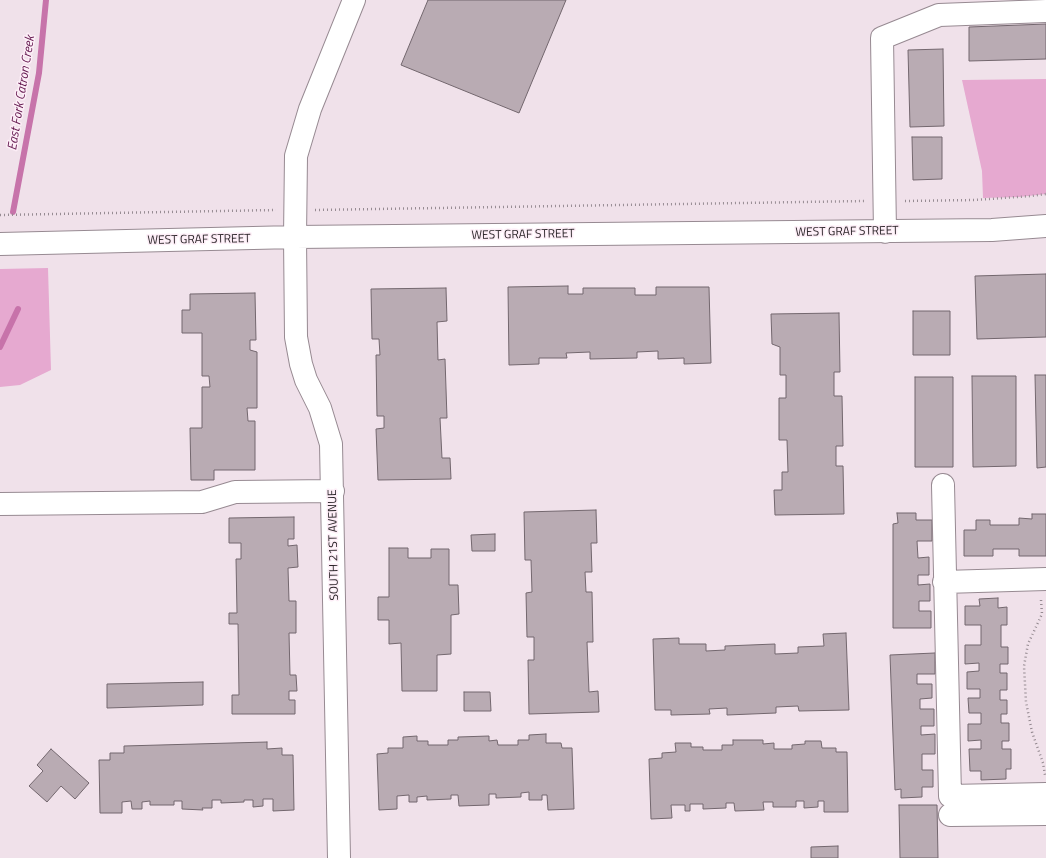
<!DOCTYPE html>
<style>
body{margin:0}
canvas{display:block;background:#f0e1ea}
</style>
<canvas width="1046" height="858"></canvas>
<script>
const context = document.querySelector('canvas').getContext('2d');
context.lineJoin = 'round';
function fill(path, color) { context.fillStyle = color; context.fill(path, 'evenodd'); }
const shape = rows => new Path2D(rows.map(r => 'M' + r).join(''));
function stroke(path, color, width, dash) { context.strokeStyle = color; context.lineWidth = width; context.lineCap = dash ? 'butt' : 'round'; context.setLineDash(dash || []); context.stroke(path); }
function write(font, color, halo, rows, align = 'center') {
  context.font = font + ' "Titillium Web",sans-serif'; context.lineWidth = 3; context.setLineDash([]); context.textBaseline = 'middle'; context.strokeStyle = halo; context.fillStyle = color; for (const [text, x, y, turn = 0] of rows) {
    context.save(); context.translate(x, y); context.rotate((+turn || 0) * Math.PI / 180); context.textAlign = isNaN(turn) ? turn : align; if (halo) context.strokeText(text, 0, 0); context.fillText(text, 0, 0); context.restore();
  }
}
fill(shape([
 [1046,79,1046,194,1019,197,983,198,982,171,962,80],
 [48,268,51,370,20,385,0,387,0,269]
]), '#e6a9d0');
stroke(shape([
 [13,212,39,73,46,0],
 [0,347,18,309]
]), '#c773aa', 6);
const building = shape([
 [428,0,566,0,519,113,401,65,428,0],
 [1046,24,1046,59,969,61,969,27,1046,24],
 [943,49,944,126,910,127,908,50,943,49],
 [912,137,942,137,942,179,913,180,912,137],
 [1046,274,1046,337,977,339,975,276,1046,274],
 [568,286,568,294,583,294,583,288,635,288,635,295,656,295,656,287,709,287,711,363,684,364,684,358,658,359,658,351,637,352,637,358,590,359,590,352,566,353,567,358,539,358,539,364,509,365,508,287,568,286],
 [446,288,447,321,437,322,438,360,445,359,447,418,440,418,442,458,450,458,451,479,378,480,376,429,384,428,384,416,377,416,376,355,380,355,379,339,372,339,371,289,446,288],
 [255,293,256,340,250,340,250,350,257,352,257,408,247,408,248,421,255,421,255,470,214,470,214,480,191,480,190,428,202,428,202,387,210,387,209,376,202,376,202,333,182,333,182,310,190,310,190,294,255,293],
 [913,311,950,311,950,355,913,355,913,311],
 [839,313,840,372,834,372,834,396,842,396,843,446,836,446,836,466,843,466,844,514,775,515,774,490,782,490,782,472,788,472,787,440,779,440,779,398,786,398,786,375,780,375,780,347,772,344,771,314,839,313],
 [1035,375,1046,375,1046,467,1037,468,1035,375],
 [972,376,1016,376,1016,466,973,467,972,376],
 [915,377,953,377,953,467,915,467,915,377],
 [596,510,597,543,591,543,592,572,585,572,586,592,592,592,593,642,587,642,589,692,598,691,599,712,529,714,528,660,534,660,534,637,527,637,526,593,532,592,531,560,525,560,524,512,596,510],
 [897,513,916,513,916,520,932,520,932,541,917,541,918,558,929,557,929,575,918,575,918,585,930,584,930,601,919,601,919,611,931,611,931,628,893,628,893,524,898,523,897,513],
 [1032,514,1046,514,1046,556,1019,556,1019,549,993,549,993,556,964,556,964,530,976,530,976,520,990,520,990,525,1019,525,1019,518,1032,519,1032,514],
 [294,517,294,539,288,539,288,546,297,545,298,567,288,568,289,601,296,601,296,633,289,633,290,675,296,675,297,691,289,691,289,700,295,700,295,714,232,714,232,695,239,695,238,624,229,624,229,613,237,613,236,559,241,559,241,543,229,543,229,518,294,517],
 [495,534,495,551,472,551,471,535,495,534],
 [389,548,408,548,408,558,431,558,431,549,449,549,449,585,458,585,459,614,451,615,451,654,437,655,437,691,402,691,401,643,389,644,389,620,378,620,378,597,389,597,389,548],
 [998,598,998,608,1007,607,1007,625,1001,625,1001,647,1008,647,1008,664,1000,664,1000,673,1007,673,1007,690,1000,690,1000,700,1007,700,1007,714,1001,714,1001,723,1009,723,1009,741,1002,741,1002,749,1011,749,1011,769,1006,769,1006,779,981,780,981,771,970,771,969,749,981,749,981,740,968,741,968,724,981,724,981,713,969,713,968,698,980,698,980,689,967,689,967,672,979,671,979,663,965,664,965,645,981,645,981,625,965,625,965,606,980,606,979,599,998,598],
 [846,633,849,710,799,711,798,706,776,707,776,713,727,715,727,708,709,709,710,714,671,715,671,710,655,710,653,639,679,638,679,644,706,644,706,651,725,650,725,646,775,644,775,654,798,653,798,647,824,646,823,634,846,633],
 [935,653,935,674,917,674,917,684,932,684,932,698,920,699,920,709,934,709,934,726,921,726,921,735,935,734,935,754,922,754,922,770,933,770,933,787,922,787,922,797,901,798,901,789,895,790,890,655,935,653],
 [203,682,203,705,107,708,107,684,203,682],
 [464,692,490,692,491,711,464,711,464,692],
 [546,734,546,743,561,743,562,748,572,748,574,809,548,810,547,795,542,795,542,800,529,800,529,792,521,793,521,797,496,798,496,794,489,794,489,805,459,806,458,795,451,795,451,799,427,800,427,796,417,797,417,802,409,802,409,795,397,796,397,809,379,810,377,754,388,753,388,748,403,748,403,737,417,736,417,741,428,741,428,745,448,745,448,740,458,740,458,737,489,736,489,741,497,740,498,745,518,745,518,740,529,740,529,735,546,734],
 [733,740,763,740,763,744,774,743,774,749,792,749,792,745,805,744,805,741,821,741,822,748,836,748,836,752,847,752,848,812,824,812,824,801,818,801,818,807,804,808,804,801,796,801,796,807,773,807,773,802,763,802,764,810,735,811,734,803,726,803,726,808,703,809,703,804,690,804,690,811,685,811,685,805,671,805,672,818,651,819,649,759,662,758,662,753,676,752,675,743,691,743,691,747,703,747,703,750,722,750,722,745,733,745,733,740],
 [267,742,267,749,282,748,282,755,293,755,294,810,273,811,273,799,263,799,263,806,253,807,253,800,244,800,244,802,221,803,221,800,212,800,212,808,202,808,203,810,182,809,182,801,174,801,174,805,150,805,150,801,142,802,142,809,132,809,131,801,122,802,122,813,100,813,99,760,110,760,110,753,124,753,124,746,267,742],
 [51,749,89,783,75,799,61,786,47,802,29,786,43,771,37,765,51,749],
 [899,805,937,805,938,858,900,858,899,805],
 [838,846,838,858,811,858,811,847,838,846]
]);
fill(building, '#b9abb3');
stroke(building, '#73676e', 1);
const minor = shape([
 [885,232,882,38,939,15,1046,11],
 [0,244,295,237,992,230,1046,226],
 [943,485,950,796,1046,794],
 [0,504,202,502,235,492,333,491],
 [944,582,1046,579],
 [950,815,1046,814],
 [339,858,331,444,320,408,306,380,301,364,296,337,295,237,296,156,310,109,354,0]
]);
stroke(minor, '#978a92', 24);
stroke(shape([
 [905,201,975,200,1031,196,1046,194],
 [315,210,864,201],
 [0,215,276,210],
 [1041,600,1042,614,1028,644,1024,666,1026,702,1032,732,1043,763,1045,775]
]), '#968b92', 2.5, [1, 3]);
stroke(minor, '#fff', 22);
write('12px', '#2b2529', '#fdeef7', [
 ["WEST GRAF STREET",847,232,-1],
 ["WEST GRAF STREET",523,235,-1],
 ["WEST GRAF STREET",199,240,-1],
 ["SOUTH 21ST AVENUE",334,545,-91]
]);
write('italic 13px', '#62164d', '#fdeef7', [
 ["East Fork Catron Creek",22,93,-81]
]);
</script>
